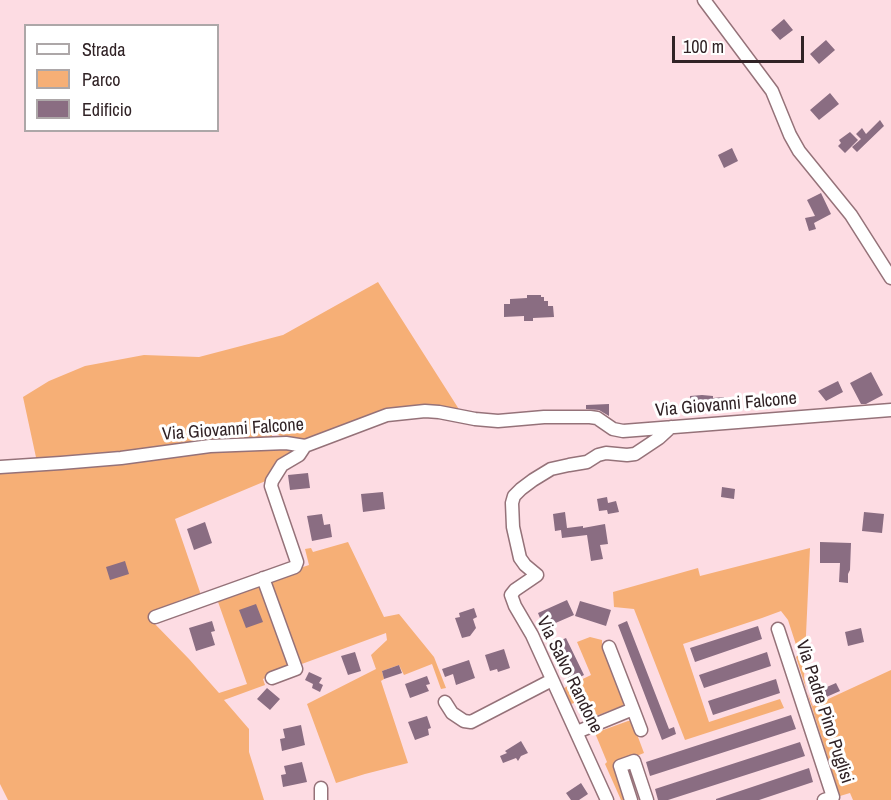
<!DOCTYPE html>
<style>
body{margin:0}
#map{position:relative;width:891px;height:800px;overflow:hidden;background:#fddce3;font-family:"Archivo Narrow",sans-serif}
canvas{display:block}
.legend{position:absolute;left:24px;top:24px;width:195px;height:108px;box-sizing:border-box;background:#fff;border:2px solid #ada7a8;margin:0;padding:8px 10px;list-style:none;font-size:18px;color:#312326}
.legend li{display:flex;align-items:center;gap:12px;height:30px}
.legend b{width:30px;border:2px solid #ada7a8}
.scale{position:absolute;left:672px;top:36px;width:132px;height:27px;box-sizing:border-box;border:3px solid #312326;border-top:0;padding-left:8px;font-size:18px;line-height:21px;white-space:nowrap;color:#312326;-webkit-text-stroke:4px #fff;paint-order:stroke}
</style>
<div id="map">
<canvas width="891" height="800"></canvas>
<ul class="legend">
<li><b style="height:8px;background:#fff"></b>Strada</li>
<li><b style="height:16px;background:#f6af76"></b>Parco</li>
<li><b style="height:16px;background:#8a6d82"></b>Edificio</li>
</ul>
<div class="scale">100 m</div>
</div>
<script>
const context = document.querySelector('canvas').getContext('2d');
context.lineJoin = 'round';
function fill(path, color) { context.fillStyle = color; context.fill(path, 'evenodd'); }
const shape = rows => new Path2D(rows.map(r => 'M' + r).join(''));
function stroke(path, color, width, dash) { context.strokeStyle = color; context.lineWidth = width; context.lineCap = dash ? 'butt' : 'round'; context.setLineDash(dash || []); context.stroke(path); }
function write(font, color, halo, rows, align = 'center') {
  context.font = font + ' "Archivo Narrow",sans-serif'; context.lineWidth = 6; context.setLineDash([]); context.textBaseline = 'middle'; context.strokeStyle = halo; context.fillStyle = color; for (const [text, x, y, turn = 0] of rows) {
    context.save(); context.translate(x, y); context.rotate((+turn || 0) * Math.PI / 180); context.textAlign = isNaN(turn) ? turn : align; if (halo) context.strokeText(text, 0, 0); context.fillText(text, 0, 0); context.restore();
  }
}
fill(shape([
 [378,282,462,414,420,408,309,441,286,438,273,433,269,441,37,462,23,397,49,381,85,366,144,355,199,357,283,335],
 [274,448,297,449,268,480,175,519,202,598,189,603,183,599,176,602,175,608,153,622,189,659,219,693,247,684,217,599,261,583,292,667,263,679,265,685,224,700,249,729,249,752,264,800,8,800,0,784,0,471,213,451],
 [348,542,384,617,399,614,434,657,446,688,441,689,432,664,404,675,399,665,382,671,384,679,381,681,408,763,365,774,336,783,307,704,376,669,371,655,387,640,386,633,299,665,268,582,270,578,309,565,305,549,311,548,313,552],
 [810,548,804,678,807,692,813,706,891,670,891,800,853,800,850,793,840,796,807,692,796,657,799,654,788,620,781,611,762,618,683,644,709,722,780,699,784,708,685,740,634,609,614,607,613,592,698,568,700,576],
 [590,637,602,640,602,643,625,703,622,706,588,719,580,701,571,704,564,688,591,675,577,642],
 [628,721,632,721,644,753,616,764,627,800,621,800,605,764,607,762,595,733]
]), '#f6af76');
fill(shape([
 [784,19,793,30,780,40,771,30],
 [826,40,835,50,819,64,810,54],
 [830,93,839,104,819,120,810,110],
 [880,120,884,126,857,152,852,147,861,139,856,134,862,128,866,134],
 [850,132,858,140,845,153,838,146,841,143,839,140],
 [732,148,738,161,724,168,718,155],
 [821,193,831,214,814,223,816,229,809,231,805,218,815,216,807,200],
 [527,295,541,295,541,297,544,297,544,301,548,301,548,306,553,306,554,317,533,318,533,321,524,321,524,316,504,317,504,304,510,304,510,299,527,298],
 [871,372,883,395,866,404,861,404,850,383],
 [838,381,843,392,826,401,818,391],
 [702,395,713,396,713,398,724,397,725,405,690,407,690,396],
 [609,404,609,416,599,410,586,409,586,405],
 [308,473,310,488,290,490,288,475],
 [722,487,735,489,734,499,721,497],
 [383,492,385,509,363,512,361,494],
 [607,497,608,503,616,501,619,512,608,514,607,510,599,511,597,499],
 [565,512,567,528,583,526,583,528,605,524,608,544,600,545,603,559,591,561,587,535,562,538,561,530,555,531,553,514],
 [864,512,884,514,882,533,862,531],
 [322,514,324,525,330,524,332,537,312,541,307,516],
 [205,522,212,543,194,550,187,529],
 [820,542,851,543,850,570,848,574,848,583,839,582,840,563,820,563],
 [125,561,129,574,110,580,106,567],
 [567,600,574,615,544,628,538,613],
 [580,601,611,610,606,626,575,616],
 [256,604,263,622,246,628,239,610],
 [474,608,477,617,473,619,476,628,470,636,462,638,455,618,460,617,459,613],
 [212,621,215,631,211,632,215,645,196,651,189,628],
 [627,621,669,729,674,727,676,734,662,740,618,625],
 [758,626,762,639,695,662,690,648],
 [861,628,864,642,848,646,845,632],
 [566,638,584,675,570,682,552,644],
 [504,649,510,668,498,672,497,669,490,671,485,655],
 [355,652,361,671,348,675,341,656],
 [767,652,771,666,704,688,699,675],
 [469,660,475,678,456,685,453,674,445,677,442,669],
 [399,665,402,673,384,679,382,671],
 [309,672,322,678,319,683,323,685,320,692,312,688,313,684,305,680],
 [427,676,430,684,426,685,429,691,410,698,405,684],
 [776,679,780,693,713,715,708,701],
 [836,683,840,691,824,698,820,690],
 [267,688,280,699,270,710,257,699],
 [791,715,796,729,650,776,646,762],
 [427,716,431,728,428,729,429,735,415,740,408,722],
 [301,725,305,745,282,751,280,739,285,738,283,729],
 [521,741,528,753,521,756,518,761,516,758,503,763,500,756,507,753,505,751],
 [800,742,805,756,668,800,658,800,655,789],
 [302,762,307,782,283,787,281,775,286,774,284,766],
 [809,768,813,782,759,800,716,800,716,799],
 [581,783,588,794,579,800,571,800,566,793]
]), '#8a6d82');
const minor = shape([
 [704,0,772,91,790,135,799,151,851,215,891,278],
 [0,467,61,463,121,458,210,446,286,443,305,446,387,415,425,411,439,412,475,419,498,421,544,417,590,417,597,418,613,429,623,431,891,410],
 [263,578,296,669,272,678],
 [155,617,295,567,297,562,271,486,272,481,282,465,299,455,305,446],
 [778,629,833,797,824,800],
 [445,702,452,713,464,721,471,722,552,680],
 [633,709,641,730],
 [577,732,633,709,609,647],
 [321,788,321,800],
 [607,800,532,635,515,606,511,595,515,590,537,575,525,565,520,558,513,527,512,503,514,496,521,489,533,480,551,469,569,465,587,462,598,455,606,453,627,455,635,454,659,438,671,427],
 [631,800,620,766,634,761,647,800]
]);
stroke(minor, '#957279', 15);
stroke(minor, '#fff', 12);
write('18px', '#312326', '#fff', [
 ["Via Giovanni Falcone",726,405,-5],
 ["Via Giovanni Falcone",233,430,-4],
 ["Via Salvo Randone",569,675,64],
 ["Via Padre Pino Puglisi",824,712,72]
]);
</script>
